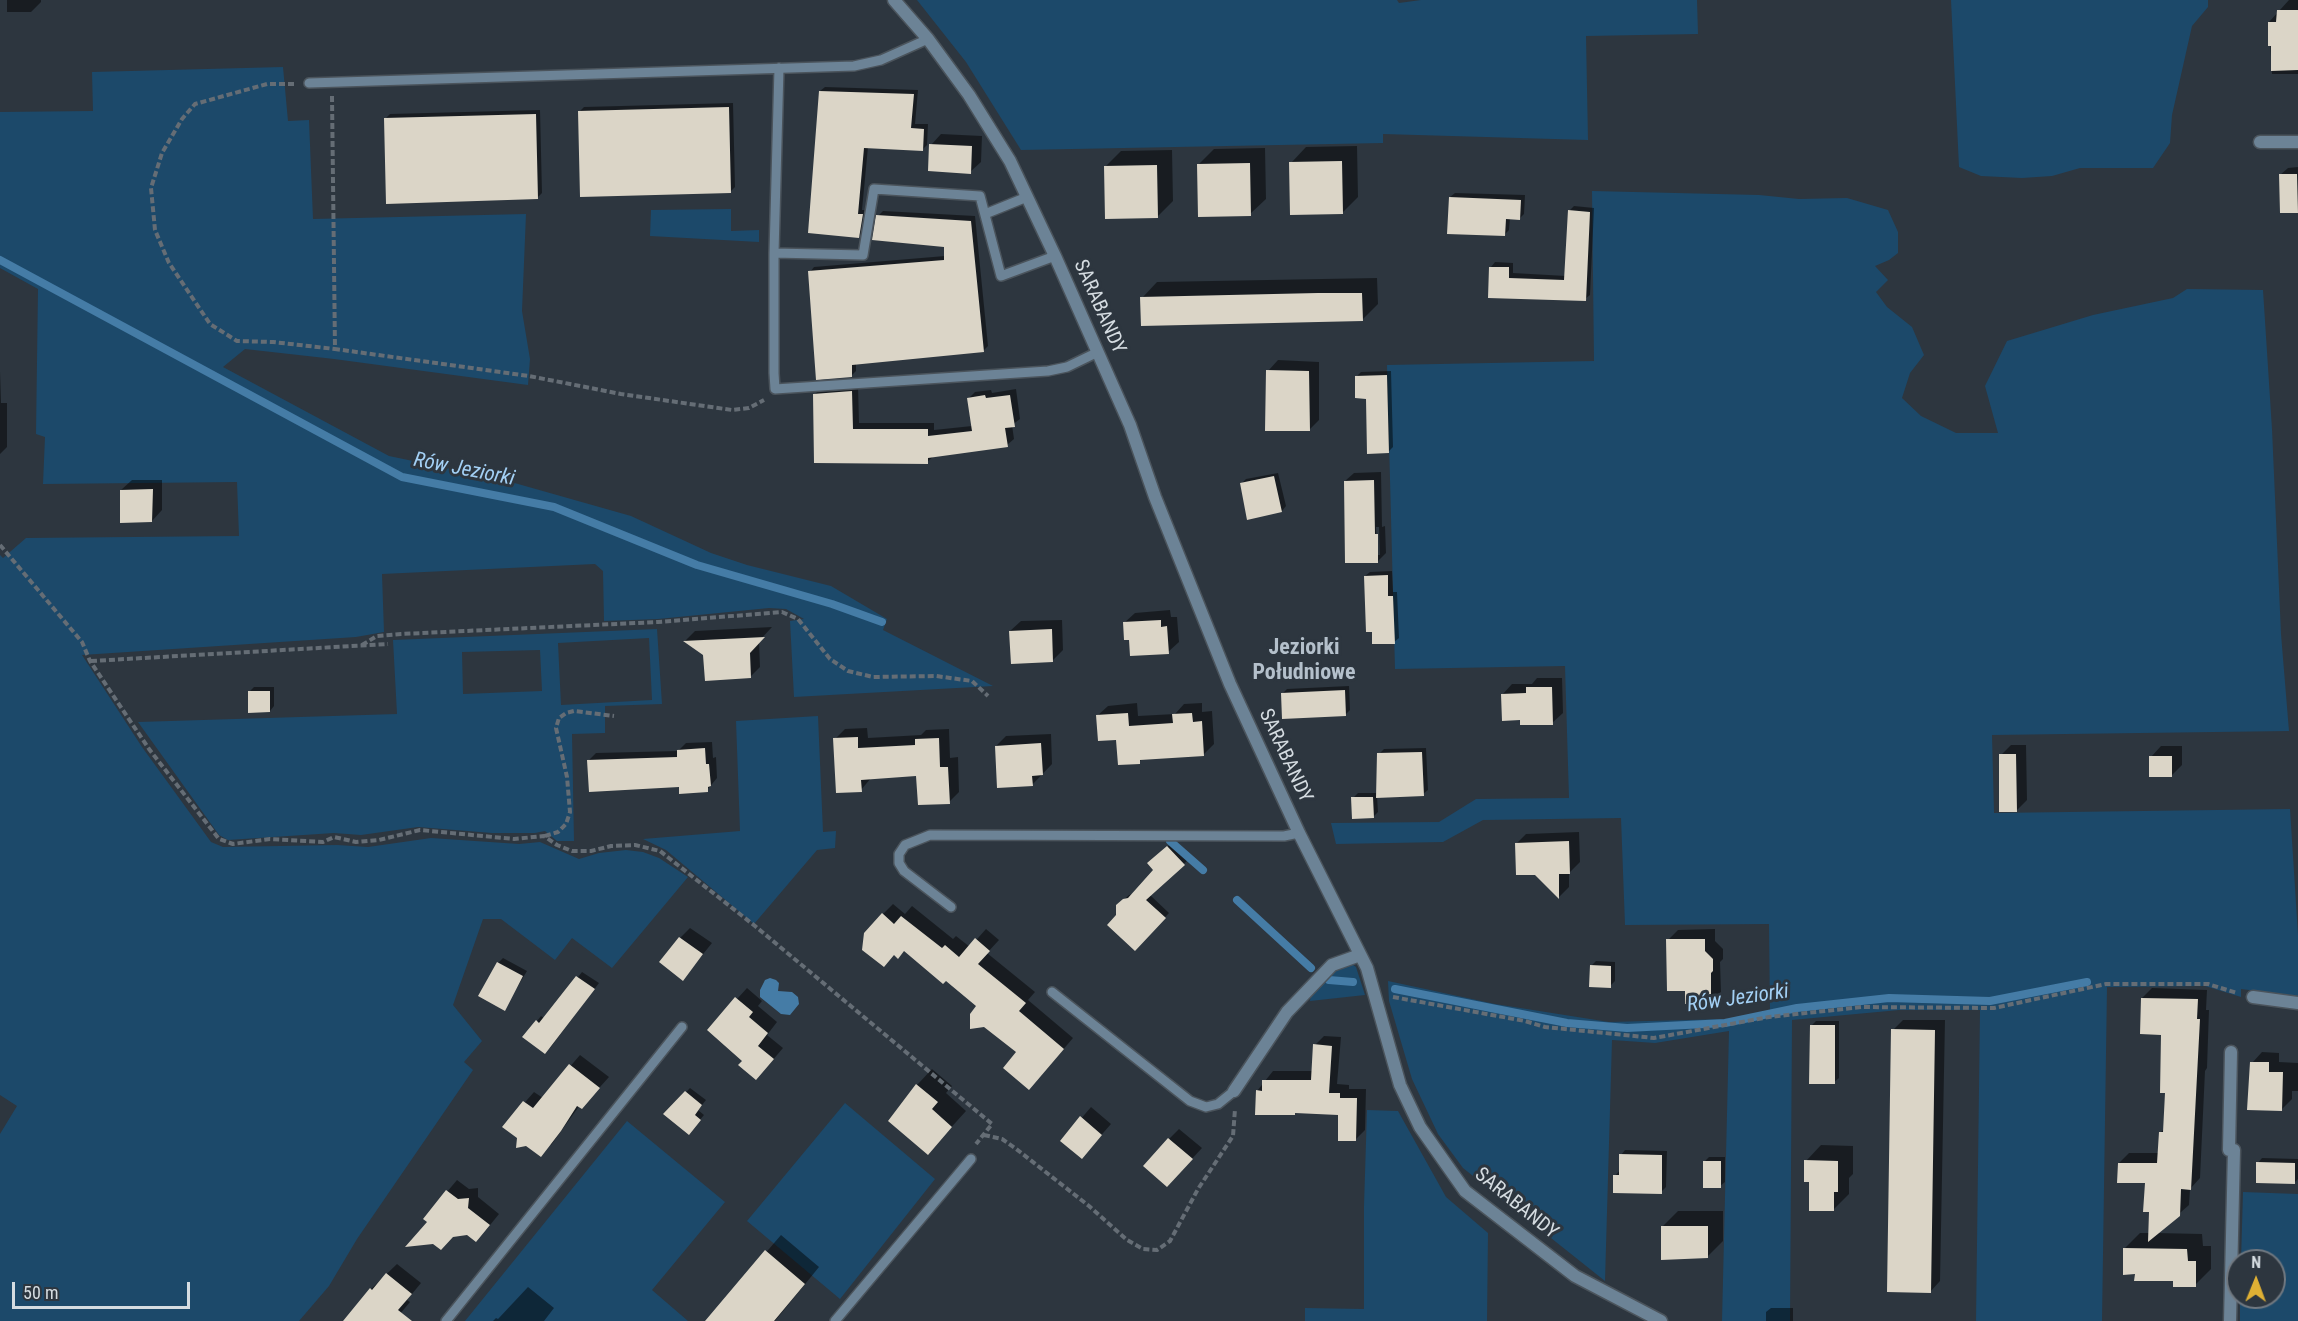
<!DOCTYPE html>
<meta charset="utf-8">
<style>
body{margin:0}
#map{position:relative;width:2298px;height:1321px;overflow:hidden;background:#2d363f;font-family:"Roboto Condensed",sans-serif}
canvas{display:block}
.north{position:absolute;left:2226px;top:1249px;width:60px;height:60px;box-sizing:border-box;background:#2d363f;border:2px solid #707880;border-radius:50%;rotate:1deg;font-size:16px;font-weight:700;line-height:24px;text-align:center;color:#d5dce1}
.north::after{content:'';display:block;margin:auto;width:21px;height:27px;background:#dfb034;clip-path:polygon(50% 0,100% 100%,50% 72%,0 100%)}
.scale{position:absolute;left:12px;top:1282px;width:178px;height:27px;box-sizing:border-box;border:3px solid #d5dce1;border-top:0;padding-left:8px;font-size:18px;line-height:21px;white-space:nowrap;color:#d5dce1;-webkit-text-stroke:4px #2d363f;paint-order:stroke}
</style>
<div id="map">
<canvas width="2298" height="1321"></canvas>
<div class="north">N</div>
<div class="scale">50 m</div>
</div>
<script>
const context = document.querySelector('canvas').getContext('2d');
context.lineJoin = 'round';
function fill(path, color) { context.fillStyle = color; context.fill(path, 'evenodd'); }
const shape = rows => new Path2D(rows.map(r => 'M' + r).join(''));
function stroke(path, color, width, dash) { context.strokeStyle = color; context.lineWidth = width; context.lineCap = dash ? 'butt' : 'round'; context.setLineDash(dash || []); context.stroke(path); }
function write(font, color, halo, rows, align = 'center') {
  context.font = font + ' "Roboto Condensed",sans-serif'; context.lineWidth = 6; context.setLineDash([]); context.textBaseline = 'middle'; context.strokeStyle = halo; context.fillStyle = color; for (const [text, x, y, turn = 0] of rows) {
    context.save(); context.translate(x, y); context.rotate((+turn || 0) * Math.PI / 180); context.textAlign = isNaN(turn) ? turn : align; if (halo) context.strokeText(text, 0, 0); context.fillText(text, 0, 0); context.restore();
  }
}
fill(shape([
 [917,0,1397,0,1399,3,1421,0,1697,0,1698,34,1586,36,1588,140,1383,134,1383,143,1021,150,966,62],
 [1951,0,2208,0,2208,7,2192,26,2172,115,2170,143,2153,168,2080,168,2052,176,2022,178,1981,176,1959,167],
 [283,67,288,121,309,120,313,219,526,214,522,311,530,359,528,385,334,359,245,349,223,367,389,456,504,480,631,516,711,553,747,565,831,586,887,619,883,630,993,686,794,697,790,621,804,619,786,609,769,608,658,619,604,621,603,571,595,564,382,574,384,632,356,637,82,655,142,747,211,842,223,847,337,845,368,847,431,838,519,844,540,842,579,859,599,853,626,850,643,852,659,858,688,877,612,968,572,938,555,960,501,919,483,919,453,1005,482,1041,464,1062,473,1070,357,1239,329,1286,299,1321,0,1321,0,1134,17,1106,0,1095,0,555,3,558,26,538,239,536,237,482,43,484,45,437,36,434,38,289,0,268,0,112,93,111,92,72],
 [1592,191,1759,195,1799,199,1847,198,1888,210,1898,232,1898,253,1889,260,1875,266,1888,280,1876,292,1887,307,1912,327,1924,355,1910,373,1902,398,1921,416,1956,433,1998,433,1985,386,2007,341,2093,315,2173,298,2187,289,2263,290,2272,429,2281,634,2289,731,1992,735,1994,813,2290,809,2298,935,2298,996,2241,989,2241,997,2205,986,2107,987,2102,1321,1976,1321,1980,1010,1899,1010,1792,1020,1790,1321,1722,1321,1729,1031,1655,1043,1612,1040,1605,1281,1463,1168,1438,1134,1412,1079,1389,1001,1388,981,1495,1004,1609,1022,1727,1019,1770,1012,1769,924,1625,925,1621,818,1483,820,1443,842,1336,844,1331,823,1439,822,1476,799,1569,798,1565,666,1395,669,1387,365,1594,361],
 [731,209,731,231,759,230,759,242,650,236,651,210],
 [657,629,662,704,605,706,605,733,572,734,574,841,557,841,545,831,535,833,492,833,418,827,361,835,334,833,228,840,219,835,138,722,397,714,393,640],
 [649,638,652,700,561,705,558,643],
 [540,650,542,691,463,694,462,652],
 [818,716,823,832,836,831,835,848,817,850,754,924,666,850,643,839,740,831,736,721],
 [1352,964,1356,967,1365,995,1310,1001,1311,994,1335,969],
 [845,1103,935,1179,840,1299,747,1221],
 [1367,1110,1398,1111,1446,1197,1488,1233,1487,1321,1305,1321,1305,1308,1364,1309,1364,1206],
 [627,1121,725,1202,652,1290,688,1321,465,1321],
 [2243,1192,2298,1194,2298,1321,2240,1321,2240,1297,2274,1297,2274,1261,2241,1261]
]), '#1c496a');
fill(shape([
 [770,978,776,980,779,983,778,991,792,992,798,997,799,1004,790,1015,781,1014,760,997,760,990,765,980]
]), '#457ca6');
fill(shape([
 [7,0,41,0,41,2,31,12,7,12],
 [2289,0,2298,0,2298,74,2272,74,2269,22],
 [825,87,918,90,915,124,928,124,927,145,923,149,868,147,862,210,867,210,863,232,858,237,820,91],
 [733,103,735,187,731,191,579,112,584,107],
 [540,110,542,193,537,198,386,118,390,114],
 [941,134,982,136,981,162,970,172,931,145],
 [1357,146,1358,197,1343,212,1291,163,1306,147],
 [1265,148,1266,199,1250,214,1198,165,1214,149],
 [1172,150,1173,201,1158,216,1105,167,1121,151],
 [2298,167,2298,211,2281,212,2280,175,2288,168],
 [1455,193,1525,195,1524,214,1520,218,1510,218,1509,230,1504,235,1450,197],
 [1574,206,1594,208,1590,295,1585,299,1490,297,1491,267,1495,262,1513,263,1513,273,1566,276,1569,211],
 [883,211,975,216,988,346,983,351,856,363,856,371,851,376,810,272,814,267,945,256,945,245,878,216],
 [1377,278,1378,304,1362,320,1142,298,1157,282],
 [1278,360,1319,362,1319,420,1309,430,1268,371],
 [0,371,1,403,7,403,7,447,0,454],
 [1391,371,1393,447,1388,452,1367,397,1356,377,1361,372],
 [858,385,859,423,934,423,934,430,972,426,969,398,975,392,991,390,992,393,1016,389,1020,419,1012,425,1014,439,1007,445,934,456,927,462,815,462,815,394,821,388],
 [1381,472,1382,527,1385,526,1386,553,1378,561,1345,481,1354,473],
 [1376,527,1379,527,1380,555,1377,555],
 [1278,473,1286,506,1282,511,1241,484,1246,479],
 [132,480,162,480,162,510,152,521,121,490],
 [1392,571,1393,592,1397,592,1399,638,1394,642,1365,576,1370,572],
 [1170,610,1171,617,1177,617,1179,642,1168,652,1130,638,1124,623,1135,613],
 [1062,620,1063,650,1053,660,1010,631,1021,621],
 [772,627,759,641,760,667,750,677,705,654,685,641,695,631],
 [1537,678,1562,678,1563,713,1552,723,1521,718,1502,695,1512,684,1532,684],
 [1349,686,1350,710,1346,714,1282,694,1287,689],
 [254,687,274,687,274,706,270,711,249,692],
 [1137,703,1138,716,1175,714,1184,704,1202,703,1202,712,1212,711,1214,744,1204,754,1143,758,1139,762,1097,716,1108,706],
 [867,728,868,738,921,735,926,730,949,729,950,758,958,757,959,792,949,802,918,775,871,778,861,790,835,739,845,729],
 [1051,734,1052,764,1032,785,996,746,1006,736],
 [712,742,713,758,716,757,717,778,707,790,589,760,596,753,678,751,686,743],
 [2011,745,2026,745,2027,800,2016,811,2001,755],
 [2161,746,2182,746,2182,765,2172,775,2151,757],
 [1426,748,1428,790,1423,794,1377,796,1378,812,1373,817,1353,798,1358,793,1378,793,1379,754,1384,749],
 [1579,832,1580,862,1569,873,1569,887,1559,897,1535,873,1516,844,1526,834],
 [1173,842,1188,860,1150,895,1169,913,1135,949,1118,915,1117,906,1129,895,1133,894,1155,870,1153,859],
 [893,904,905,914,912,906,953,939,956,936,970,947,986,929,999,940,987,953,1035,992,1028,1000,1073,1038,1039,1078,978,1006,946,979,883,914],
 [690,928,712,943,683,979,680,938],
 [1715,929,1715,941,1723,949,1723,959,1720,962,1721,992,1710,1002,1687,990,1668,940,1678,930],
 [503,958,527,971,504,1009,498,963],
 [1596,961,1615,962,1615,981,1610,986,1591,966],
 [582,972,599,983,550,1048,537,1021,541,1016,545,1019],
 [747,988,762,1001,758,1006,777,1022,767,1035,783,1048,766,1068,744,1060,709,1030],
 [2152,988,2207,990,2206,1010,2209,1010,2207,1068,2205,1071,2200,1178,2190,1189,2189,1205,2157,1233,2202,1234,2203,1246,2211,1246,2211,1269,2195,1285,2136,1273,2124,1249,2140,1233,2150,1233,2150,1211,2146,1182,2119,1163,2129,1153,2159,1153,2161,1132,2165,1128,2166,1092,2163,1034,2142,998],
 [1903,1020,1945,1020,1940,1281,1930,1292,1893,1030],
 [1816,1021,1839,1021,1839,1078,1834,1082,1811,1026],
 [1324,1036,1341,1037,1337,1084,1349,1085,1349,1089,1366,1089,1365,1130,1355,1140,1339,1114,1296,1112,1294,1114,1257,1091,1273,1071,1313,1071,1315,1045],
 [2262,1052,2279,1053,2279,1062,2298,1063,2298,1091,2292,1091,2292,1099,2282,1109,2252,1063],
 [580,1055,609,1077,582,1107,580,1105,551,1145,518,1138,504,1126,534,1092,543,1098],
 [932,1069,952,1086,946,1093,966,1111,928,1153,890,1121,917,1085],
 [690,1088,706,1100,698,1110,704,1115,693,1128,665,1114],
 [1091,1107,1111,1124,1082,1157,1062,1141],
 [1179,1129,1202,1148,1177,1175,1169,1139],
 [1821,1145,1853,1146,1853,1174,1849,1178,1849,1194,1833,1210,1811,1181,1806,1161],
 [1625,1150,1667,1151,1666,1187,1661,1192,1615,1176,1620,1170,1621,1155],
 [1709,1157,1725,1157,1725,1182,1720,1186,1704,1162],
 [2262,1158,2298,1159,2298,1179,2294,1183,2258,1163],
 [457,1180,469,1189,478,1188,478,1197,499,1214,486,1230,467,1234,429,1222,425,1218],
 [1678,1211,1723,1211,1723,1241,1707,1257,1662,1227],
 [781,1235,819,1267,775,1321,707,1321],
 [397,1264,421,1283,407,1300,410,1302,394,1321,345,1321,371,1289],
 [528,1287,554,1308,544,1321,493,1321,496,1318,498,1319],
 [1771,1308,1793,1308,1793,1321,1766,1321,1766,1312]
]), '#0007');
stroke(shape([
 [0,260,402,477,554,507,697,565,832,604,882,622],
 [1170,841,1203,870],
 [1237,900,1311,968],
 [1329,980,1353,982],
 [1395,989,1567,1023,1627,1028,1725,1023,1797,1008,1889,998,1990,1001,2087,982]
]), '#457ca6', 8);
fill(shape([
 [2277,10,2298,10,2298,70,2271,71,2271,46,2268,46,2268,22,2276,22],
 [819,91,914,94,911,128,924,129,923,151,864,148,858,214,863,214,859,238,808,233],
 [729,107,731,193,580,197,578,111],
 [536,114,538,199,386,204,384,118],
 [929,144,972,146,971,174,928,171],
 [1342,161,1343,214,1290,215,1289,162],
 [1250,163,1251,216,1198,217,1197,164],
 [1157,165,1158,218,1105,219,1104,166],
 [2279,174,2297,174,2298,213,2280,213],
 [1449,197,1521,200,1520,220,1506,219,1505,236,1447,234],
 [1568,210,1590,212,1586,301,1488,298,1489,267,1509,267,1509,278,1564,280],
 [876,215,971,221,984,352,852,365,852,377,816,380,808,271,944,260,944,247,872,240],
 [1318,293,1362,293,1363,321,1141,326,1140,297],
 [1266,370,1309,371,1310,431,1265,431],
 [1387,375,1389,453,1367,454,1366,399,1355,398,1355,376],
 [852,391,853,429,928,429,928,436,972,431,967,398,985,395,986,398,1010,395,1015,427,1005,428,1008,447,928,458,928,464,814,463,813,394],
 [1274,476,1282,512,1247,520,1240,483],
 [1374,480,1375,534,1378,534,1378,563,1345,563,1344,481],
 [153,489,152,522,120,523,120,490],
 [1388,575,1388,596,1393,596,1395,644,1372,644,1372,632,1366,632,1364,576],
 [1161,620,1161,627,1167,626,1169,654,1130,656,1129,640,1124,640,1123,622],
 [1052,629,1053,662,1011,664,1009,631],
 [765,637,750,653,751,678,705,681,703,655,683,641],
 [1526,687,1552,687,1553,725,1520,725,1520,720,1502,721,1501,694,1526,693],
 [1345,690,1346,716,1282,719,1281,693],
 [248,691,270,691,270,712,248,713],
 [1128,713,1129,726,1173,723,1172,714,1192,713,1193,722,1202,721,1204,756,1140,760,1140,764,1118,765,1116,740,1098,741,1096,715],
 [858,737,858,748,915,745,915,739,939,738,940,767,948,767,950,804,918,805,916,776,861,780,862,792,836,793,833,738],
 [1041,743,1043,775,1032,776,1033,786,997,788,995,746],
 [705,748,706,764,709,764,711,786,708,787,708,792,679,794,679,787,589,792,587,760,677,757,677,750],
 [1422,752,1424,796,1376,798,1377,753],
 [1999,754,2016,754,2017,812,1999,812],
 [2149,756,2172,756,2172,777,2149,777],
 [1351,797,1373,797,1374,818,1352,819],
 [1569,841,1570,874,1559,874,1559,899,1535,875,1516,875,1515,843],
 [1167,846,1185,865,1146,900,1166,918,1135,951,1107,925,1116,915,1116,905,1123,899,1128,898,1153,870,1147,863],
 [882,913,894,924,901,916,942,948,945,945,959,957,975,938,990,951,978,964,1026,1003,1019,1011,1064,1049,1029,1090,1003,1068,1016,1052,984,1027,970,1029,970,1014,976,1006,946,981,943,984,904,951,898,959,894,955,884,967,862,950,864,933],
 [679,937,703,954,683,981,659,962],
 [1666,939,1705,939,1705,951,1713,959,1713,971,1711,973,1711,1003,1685,1004,1685,991,1667,991],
 [497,962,523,976,505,1011,478,996],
 [1590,965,1611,966,1611,988,1589,987],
 [576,976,595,989,545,1054,522,1037,536,1020,539,1023],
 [735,997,753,1012,749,1017,768,1033,758,1046,774,1059,756,1080,738,1065,742,1061,707,1030],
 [2141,998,2198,999,2197,1019,2200,1019,2191,1190,2181,1189,2180,1216,2148,1242,2149,1212,2143,1212,2145,1183,2117,1183,2118,1163,2157,1163,2159,1132,2163,1132,2165,1093,2160,1093,2161,1035,2140,1034],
 [1810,1025,1835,1025,1835,1084,1809,1084],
 [1891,1029,1935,1030,1931,1293,1887,1292],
 [1313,1044,1332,1046,1329,1093,1340,1093,1340,1098,1357,1098,1356,1141,1338,1141,1338,1115,1295,1113,1295,1115,1255,1115,1256,1090,1262,1091,1262,1080,1311,1080],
 [2250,1062,2269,1062,2269,1072,2283,1072,2282,1111,2247,1110],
 [569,1064,600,1088,582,1109,577,1106,561,1131,541,1157,526,1146,516,1148,517,1138,502,1127,523,1101,533,1108],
 [916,1084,938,1102,932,1109,952,1127,928,1155,888,1121],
 [685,1091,702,1105,695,1115,701,1120,689,1135,663,1114],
 [1080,1116,1102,1135,1082,1159,1060,1141],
 [1168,1138,1193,1159,1167,1187,1143,1166],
 [1619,1154,1662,1155,1662,1194,1613,1193,1613,1175,1619,1175],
 [1804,1160,1838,1161,1838,1192,1834,1192,1834,1211,1809,1211,1809,1182,1804,1182],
 [1703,1161,1721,1161,1721,1188,1703,1188],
 [2256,1162,2295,1163,2295,1184,2256,1183],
 [446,1190,458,1199,469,1198,468,1208,490,1225,476,1242,467,1235,453,1237,441,1250,433,1244,405,1247,427,1222,423,1219],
 [1661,1226,1708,1226,1708,1258,1661,1260],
 [2123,1248,2187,1249,2188,1261,2196,1261,2196,1287,2173,1287,2173,1281,2134,1281,2135,1274,2123,1275],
 [765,1250,805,1284,774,1321,705,1321],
 [386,1273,412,1294,398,1310,412,1321,343,1321,370,1288,372,1290]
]), '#dbd5c7');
const lane = shape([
 [779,68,774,253,774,373,775,389,1048,371,1067,367,1098,352],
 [309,83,854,66,881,60,928,39],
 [985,214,1027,197],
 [774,253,863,255,874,189,980,196,1001,276,1055,256],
 [951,907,904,871,899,863,899,854,905,845,930,835,1284,836,1299,833],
 [1052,992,1190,1101,1206,1107,1218,1104,1234,1091],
 [446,1321,682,1027],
 [835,1321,971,1159]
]);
const street = shape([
 [894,0,928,39,969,95,1010,161,1055,256,1130,425,1155,497,1230,684,1299,833,1367,968,1400,1085,1420,1127,1465,1191,1575,1276,1661,1321],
 [2260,142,2298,142],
 [2253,997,2298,1003],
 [1234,1091,1287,1012,1332,965,1360,955],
 [2230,1321,2234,1150,2229,1150,2231,1052]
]);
stroke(lane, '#4b545c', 12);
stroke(street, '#4b545c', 15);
stroke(shape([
 [294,84,267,84,195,104,182,119,162,153,151,188,155,230,169,263,210,324,237,341,273,342,335,349],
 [332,96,335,349,529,376,621,394,732,410,749,408,764,400],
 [0,545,82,642,90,661,149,749,219,839,233,844,270,839,323,842,334,837,356,842,379,840,420,830,514,839,544,836,557,845,572,851,591,851,611,846,635,845,660,851,755,926,992,1124,976,1144],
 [362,645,377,636,401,634,658,622,782,612,798,619,830,659,848,671,873,677,936,676,972,681,988,696],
 [91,661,388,644],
 [545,836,558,832,566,824,570,812,567,777,556,728,559,718,566,713,574,711,614,716],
 [1393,997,1525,1021,1545,1027,1654,1038,1769,1017,1862,1007,1994,1008,2106,984,2208,984,2237,993],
 [984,1135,1002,1139,1015,1148,1089,1206,1127,1240,1143,1249,1157,1250,1170,1241,1198,1189,1233,1136,1235,1109]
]), '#656d75', 4, [6, 3]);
stroke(lane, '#6c8396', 9);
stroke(street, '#6c8396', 12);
write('20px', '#d5dce1', '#2d363f', [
 ["SARABANDY",1099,307,66],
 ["SARABANDY",1285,756,65],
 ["SARABANDY",1516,1204,39]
]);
write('italic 21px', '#a3d0f5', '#2d363f', [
 ["Rów Jeziorki",464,470,11],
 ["Rów Jeziorki",1738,999,-8]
]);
write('bold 22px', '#b4c0cb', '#2d363f', [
 ["Jeziorki",1304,648],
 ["Południowe",1304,673]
]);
</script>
